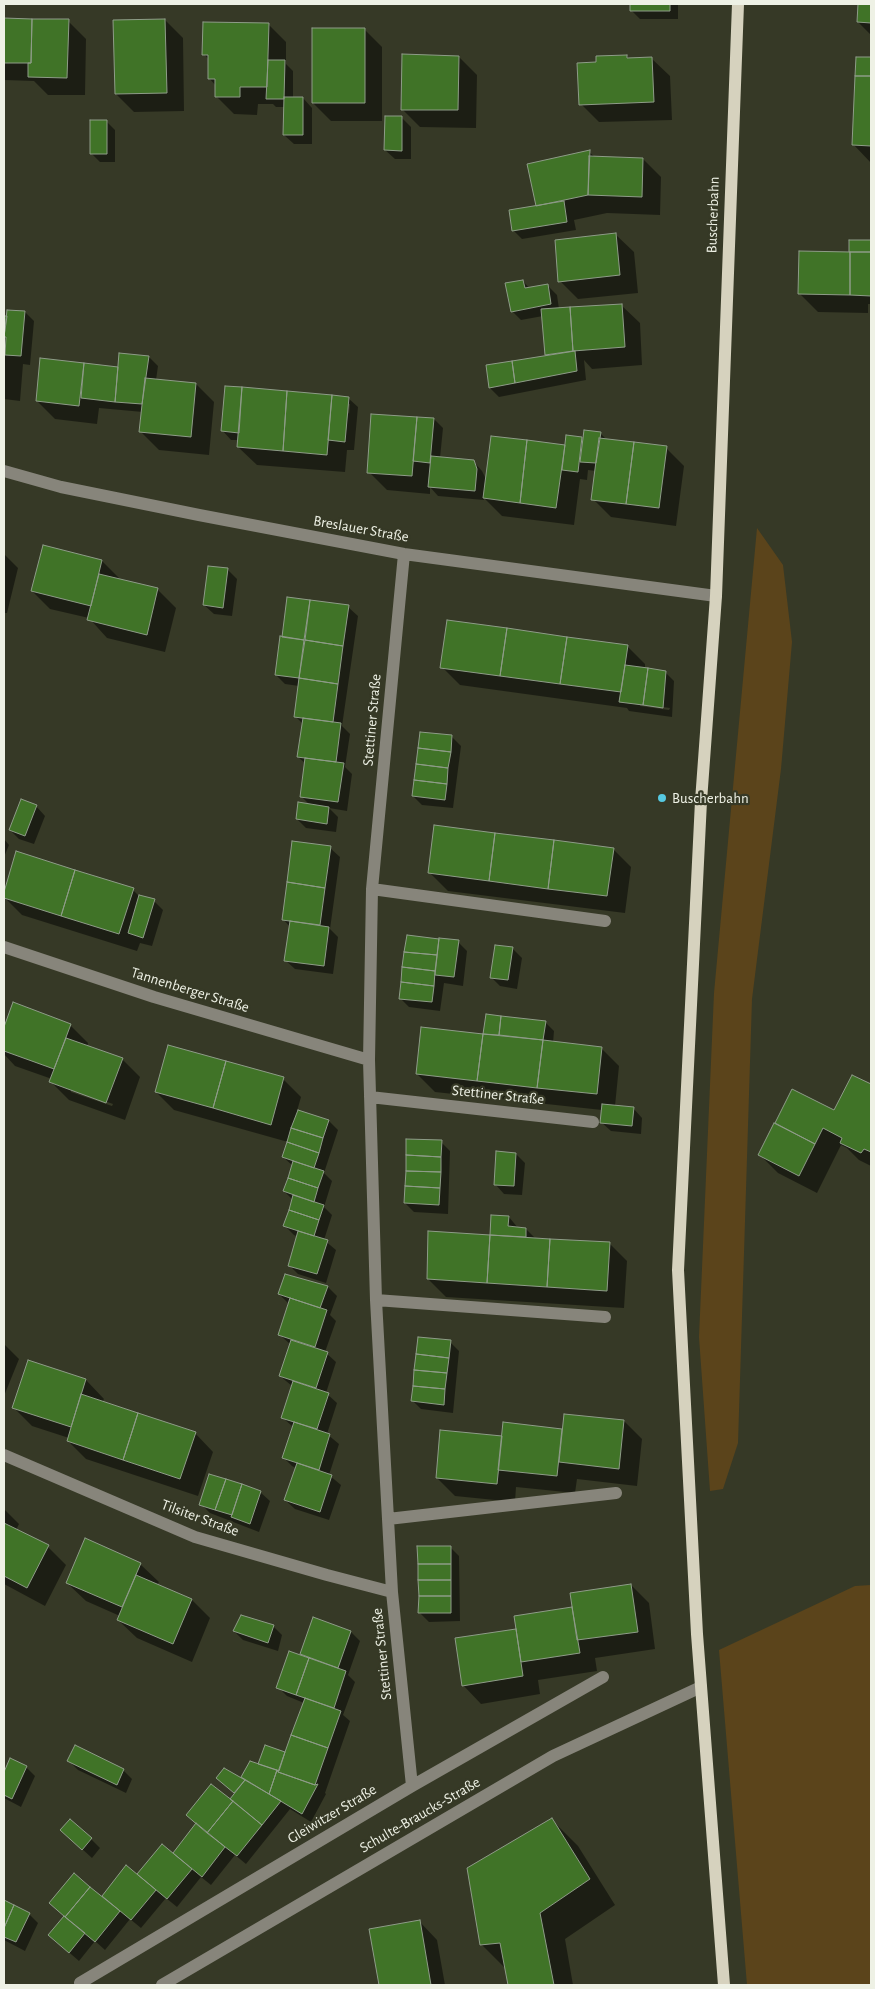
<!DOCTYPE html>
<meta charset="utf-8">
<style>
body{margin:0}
#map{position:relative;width:875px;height:1989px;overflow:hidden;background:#363926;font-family:"Alegreya Sans",sans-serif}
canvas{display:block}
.frame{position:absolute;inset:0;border:5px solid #eef1e5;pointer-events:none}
</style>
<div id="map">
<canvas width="875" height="1989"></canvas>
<div class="frame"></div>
</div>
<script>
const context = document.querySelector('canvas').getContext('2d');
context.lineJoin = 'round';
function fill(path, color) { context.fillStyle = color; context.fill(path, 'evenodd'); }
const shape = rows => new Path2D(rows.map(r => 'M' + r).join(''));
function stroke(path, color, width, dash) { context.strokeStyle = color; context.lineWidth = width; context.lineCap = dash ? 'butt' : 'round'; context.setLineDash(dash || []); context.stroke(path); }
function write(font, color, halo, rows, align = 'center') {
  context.font = font + ' "Alegreya Sans",sans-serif'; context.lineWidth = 4.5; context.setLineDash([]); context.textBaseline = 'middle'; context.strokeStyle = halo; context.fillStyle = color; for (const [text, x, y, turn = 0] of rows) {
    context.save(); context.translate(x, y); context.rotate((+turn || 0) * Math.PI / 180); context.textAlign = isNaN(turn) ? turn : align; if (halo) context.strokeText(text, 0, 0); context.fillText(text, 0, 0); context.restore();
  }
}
fill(shape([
 [757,528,783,565,792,642,781,769,752,999,738,1443,723,1489,710,1491,699,1337,714,993],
 [871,1585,871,1985,747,1985,719,1650,855,1586]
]), '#5b441b');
fill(shape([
 [631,4,678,4,678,19,640,19,631,10],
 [859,4,871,4,871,35,858,22],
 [4,19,68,21,86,39,85,95,48,95,34,81,4,80],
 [165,20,183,38,184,111,134,112,116,94],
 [268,24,286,42,286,64,293,71,293,98,303,98,312,108,312,144,294,144,284,135,285,107,276,107,273,104,258,104,257,115,234,114,216,96,216,86,209,78,209,60,204,54],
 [364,29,382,47,382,121,331,121,313,103],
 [627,56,630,59,651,58,670,76,672,120,599,122,581,104,597,63],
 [459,57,477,75,476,128,420,127,402,109],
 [857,58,871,59,871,163,853,144],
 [401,117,411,127,411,159,395,159,385,150],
 [106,121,115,130,115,162,100,162,91,153],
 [589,152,595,157,643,159,661,177,660,215,607,213,574,220,576,230,522,239,513,230],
 [615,234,634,252,638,293,578,299,560,281],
 [850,241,871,242,871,304,868,304,868,313,818,312,800,294,850,253],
 [523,281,530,289,548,286,557,295,559,309,621,305,640,323,642,365,592,369,584,360,586,380,499,397,490,388,546,356,543,316,521,320,512,311],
 [8,311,25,312,34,321,30,365,23,364,20,401,4,399,4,317,8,318],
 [149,357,158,366,156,380,196,384,214,402,209,455,159,450,141,432,143,412,99,408,97,424,55,419,37,401,41,359,119,368],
 [348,398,358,407,354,450,347,450,345,472,257,465,238,447,239,440,231,440,222,430],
 [347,404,350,404,349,414,347,411],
 [434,419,443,428,440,458,473,461,482,471,487,481,566,448,567,437,584,439,600,433,607,440,666,448,684,466,676,526,611,517,593,499,596,471,588,470,587,480,580,479,574,525,502,516,484,498,484,500,438,496,430,487,430,494,387,490,369,472],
 [44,547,102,561,121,580,158,590,176,608,165,652,107,638,89,618,50,609,32,591],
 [4,554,18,568,7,613,4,613],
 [228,570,237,579,232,616,214,614,204,605],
 [288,598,348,607,358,616,342,726,350,734,345,767,352,774,347,811,329,808,338,817,336,832,306,828,297,819,310,805,301,796,306,764,298,757,303,724,295,716,299,686,285,684,276,675],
 [627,646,645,664,645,669,665,672,674,681,672,717,629,711,627,708,460,685,442,667],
 [640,704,670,708,669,710,640,706],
 [452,737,461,746,453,808,422,805,413,796],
 [36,806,45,816,34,844,19,839,10,830],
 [4,839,9,845,4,857],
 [330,848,340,857,330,929,338,937,333,974,295,969,285,960,290,927,284,920],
 [613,849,631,867,625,913,448,891,429,872],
 [17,853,133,890,140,897,154,901,163,910,152,946,140,943,137,951,22,915,4,897],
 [408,937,458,942,467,951,463,986,444,983,440,1011,409,1007,400,998],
 [513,949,522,958,517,989,500,986,491,977],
 [14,1004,70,1025,88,1043,87,1047,122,1059,140,1077,125,1120,69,1100,51,1082,52,1079,15,1066,4,1054,4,1030],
 [71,1089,113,1104,112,1106,71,1092],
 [487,1015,545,1022,554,1031,553,1043,601,1048,619,1066,615,1106,633,1108,642,1118,641,1134,611,1131,601,1122,602,1110,435,1092,417,1074,484,1035],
 [853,1076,871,1086,871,1166,859,1160,847,1148,841,1145,817,1193,778,1173,760,1155,793,1090,835,1111],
 [283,1079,301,1097,297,1111,329,1121,338,1130,324,1173,332,1181,324,1207,332,1215,324,1240,336,1250,326,1283,298,1274,289,1265,298,1237,294,1235,285,1226,293,1200,284,1191,293,1166,283,1157,288,1142,174,1110,156,1092],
 [441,1142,450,1151,448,1214,414,1212,405,1203],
 [516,1154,525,1163,522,1195,504,1194,495,1184],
 [492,1216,509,1217,518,1228,526,1229,536,1239,609,1243,627,1261,624,1308,446,1297,428,1279,491,1236],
 [286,1275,328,1287,337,1296,330,1315,336,1321,325,1352,336,1362,326,1393,337,1403,327,1434,339,1444,329,1475,341,1485,329,1520,295,1509,285,1500,296,1468,292,1466,283,1457,293,1427,282,1417,292,1386,280,1376,291,1345,280,1335,288,1303,279,1294],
 [450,1342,459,1351,453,1413,421,1409,412,1400],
 [4,1344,19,1359,4,1396],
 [86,1380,104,1399,102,1402,195,1433,213,1452,198,1496,86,1459,68,1441,69,1438,32,1426,14,1408],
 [624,1421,642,1439,637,1486,577,1479,575,1493,516,1487,515,1502,455,1496,437,1478,503,1437,504,1424,563,1430],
 [260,1492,270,1501,259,1532,210,1513,201,1504],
 [4,1509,19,1524,16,1530,48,1547,66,1565,45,1606,4,1584],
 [450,1547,459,1556,460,1621,429,1622,420,1613],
 [140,1564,159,1582,157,1585,192,1600,210,1618,192,1662,137,1638,118,1620,120,1616,86,1601,67,1583],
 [631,1585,649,1603,655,1649,595,1658,597,1671,538,1680,540,1694,481,1704,463,1685,517,1630,516,1617,574,1608],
 [314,1619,351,1632,360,1641,348,1675,355,1682,343,1715,350,1721,325,1793,326,1794,311,1822,290,1809,246,1864,235,1855,211,1885,201,1877,177,1907,166,1898,141,1928,130,1919,105,1950,95,1941,79,1961,49,1935,102,1897,126,1867,137,1875,162,1846,173,1854,197,1824,230,1801,235,1794,227,1787,241,1779,251,1763,259,1766,286,1753,304,1703,287,1696,278,1687,301,1656],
 [273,1626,282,1635,278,1651,243,1640,234,1631],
 [10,1760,26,1767,35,1776,21,1807,4,1798,4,1775],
 [69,1761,123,1770,132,1779,126,1793,78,1770],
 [552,1820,578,1846,615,1905,565,1939,573,1985,509,1985,506,1969,481,1944],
 [71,1839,91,1839,100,1848,92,1858],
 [4,1901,29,1914,38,1923,25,1951,4,1940],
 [419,1921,437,1940,445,1985,380,1985,371,1930]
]), '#0007');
const building = shape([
 [630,4,670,4,670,11,630,11,630,4],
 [858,4,871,4,871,23,857,22,858,4],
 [4,18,32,19,31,63,4,63,4,18],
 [32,19,69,19,67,78,28,77,28,63,31,63,32,19],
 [165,19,167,93,115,94,113,20,165,19],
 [203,22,269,23,267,87,240,87,240,97,215,97,215,79,208,79,208,55,202,55,203,22],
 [312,28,365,28,365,103,312,103,312,28],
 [402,54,459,56,458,110,401,110,402,54],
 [627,55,627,58,652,57,654,102,579,105,577,63,596,62,596,56,627,55],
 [856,57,871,57,871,76,855,76,856,57],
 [268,60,285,60,284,99,266,99,268,60],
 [855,76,871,76,871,146,852,145,855,76],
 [284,97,303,97,303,135,283,135,284,97],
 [385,116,402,116,402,151,384,150,385,116],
 [90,120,107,120,107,154,90,154,90,120],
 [590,150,588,195,536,206,527,164,590,150],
 [589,156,643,158,642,197,588,195,589,156],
 [564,201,567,222,512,231,509,210,564,201],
 [616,233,620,275,558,282,555,240,616,233],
 [849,240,871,240,871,252,849,252,849,240],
 [799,251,850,252,850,295,798,294,799,251],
 [850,252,871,252,871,296,850,295,850,252],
 [523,280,525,288,548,284,551,304,511,312,505,283,523,280],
 [622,304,625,347,573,351,570,307,622,304],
 [570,307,573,351,545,355,541,309,570,307],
 [7,310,25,311,21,356,5,355,6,337,4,337,7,310],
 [4,316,7,316,4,337,4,316],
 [575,351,577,371,515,383,512,361,575,351],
 [119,353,149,356,142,404,115,402,119,353],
 [40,358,84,363,79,406,36,401,40,358],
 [512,361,515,383,489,388,486,365,512,361],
 [84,363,118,367,115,402,81,398,84,363],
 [145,378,196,383,191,437,139,432,145,378],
 [225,386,242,387,239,433,221,431,225,386],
 [242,387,287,391,283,451,237,447,242,387],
 [287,391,332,395,327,455,283,451,287,391],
 [332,395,349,397,345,442,328,440,332,395],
 [371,414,417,417,412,476,367,473,371,414],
 [417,417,434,418,430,463,413,461,417,417],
 [584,430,601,432,596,463,580,462,584,430],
 [566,435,582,437,578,472,562,470,566,435],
 [491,436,527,440,520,503,483,498,491,436],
 [599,438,634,442,626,504,591,500,599,438],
 [527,440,565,445,556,508,520,503,527,440],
 [634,442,667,446,659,508,626,504,634,442],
 [431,456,474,460,477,469,475,491,428,487,431,456],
 [43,545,102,560,91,606,31,591,43,545],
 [208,566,228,568,223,608,203,605,208,566],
 [99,574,158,588,147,635,87,620,99,574],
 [287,597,310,600,304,640,282,637,287,597],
 [310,600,349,605,343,646,305,640,310,600],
 [447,620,507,628,500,676,440,668,447,620],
 [507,628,567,637,560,684,500,676,507,628],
 [280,636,304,640,299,678,275,675,280,636],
 [567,637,628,645,621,692,560,684,567,637],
 [305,640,343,646,338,684,299,678,305,640],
 [625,665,648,668,643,705,619,702,625,665],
 [648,668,666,671,663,708,643,705,648,668],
 [299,678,338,684,333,722,294,717,299,678],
 [303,718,341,723,336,762,297,757,303,718],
 [420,732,452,735,451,752,418,748,420,732],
 [418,748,451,752,448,768,416,764,418,748],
 [305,758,344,763,338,802,300,797,305,758],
 [416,764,448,768,447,784,414,780,416,764],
 [414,780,447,784,445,800,412,796,414,780],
 [21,799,37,805,25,836,9,830,21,799],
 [298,802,329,807,327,824,296,819,298,802],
 [434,825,495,833,489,881,428,873,434,825],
 [495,833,554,840,548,889,489,881,495,833],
 [554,840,614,848,607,896,548,889,554,840],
 [292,841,331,846,325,888,287,882,292,841],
 [16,851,75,870,61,916,4,898,4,892,16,851],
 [75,870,134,888,119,934,61,916,75,870],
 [287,882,325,888,320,925,282,920,287,882],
 [139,895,155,899,143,938,128,933,139,895],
 [290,921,329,927,324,966,284,961,290,921],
 [407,935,439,939,437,955,404,952,407,935],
 [439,938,459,940,454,977,435,975,439,938],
 [495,945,513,947,508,980,490,978,495,945],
 [404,952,437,955,435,971,402,967,404,952],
 [402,967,435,971,434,986,401,982,402,967],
 [401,982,434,986,432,1002,399,999,401,982],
 [13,1002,71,1024,54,1069,4,1051,4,1027,13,1002],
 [486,1014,501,1016,499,1035,483,1034,486,1014],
 [501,1016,546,1021,543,1040,499,1035,501,1016],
 [421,1027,483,1034,477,1081,416,1074,421,1027],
 [483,1034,543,1040,537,1088,477,1081,483,1034],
 [66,1038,123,1058,106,1103,49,1082,66,1038],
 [543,1040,602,1047,597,1094,537,1088,543,1040],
 [168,1045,226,1061,213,1108,155,1092,168,1045],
 [226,1061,284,1077,271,1125,213,1108,226,1061],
 [852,1075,871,1084,871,1152,864,1149,861,1153,840,1143,842,1138,823,1128,815,1144,775,1123,792,1089,834,1110,852,1075],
 [602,1104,634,1107,632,1126,600,1123,602,1104],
 [298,1110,329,1120,323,1138,291,1128,298,1110],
 [774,1123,815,1144,799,1176,758,1155,774,1123],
 [291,1128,323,1138,319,1153,287,1142,291,1128],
 [406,1139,442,1140,441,1157,406,1155,406,1139],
 [287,1142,319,1153,314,1168,282,1157,287,1142],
 [496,1151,516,1153,514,1186,494,1185,496,1151],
 [406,1155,441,1157,441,1172,406,1171,406,1155],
 [293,1161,324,1171,318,1188,288,1178,293,1161],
 [406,1171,441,1172,440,1188,405,1186,406,1171],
 [288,1178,318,1188,314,1202,283,1191,288,1178],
 [405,1186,440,1188,439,1205,404,1203,405,1186],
 [293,1195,324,1205,319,1220,289,1210,293,1195],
 [289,1210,319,1220,314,1236,283,1226,289,1210],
 [491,1215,509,1216,508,1226,526,1228,526,1237,490,1235,491,1215],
 [298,1231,328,1240,317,1274,288,1266,298,1231],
 [428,1231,490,1235,487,1283,427,1279,428,1231],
 [490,1235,550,1239,547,1287,487,1283,490,1235],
 [550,1239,610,1242,607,1291,547,1287,550,1239],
 [285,1274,328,1286,320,1308,278,1294,285,1274],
 [290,1298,327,1310,315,1347,278,1335,290,1298],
 [418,1337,451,1340,449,1358,416,1354,418,1337],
 [291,1340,328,1352,316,1388,279,1376,291,1340],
 [416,1354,449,1358,447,1373,414,1370,416,1354],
 [28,1360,86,1379,71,1427,12,1408,28,1360],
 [414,1370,447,1373,445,1389,413,1386,414,1370],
 [293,1381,329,1393,317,1429,281,1418,293,1381],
 [413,1386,445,1389,444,1405,411,1401,413,1386],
 [81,1394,138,1413,123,1460,67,1441,81,1394],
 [138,1413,196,1432,180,1479,123,1460,138,1413],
 [564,1414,624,1420,619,1469,559,1462,564,1414],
 [294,1422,330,1434,319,1470,282,1458,294,1422],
 [503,1422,562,1429,557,1476,498,1470,503,1422],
 [440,1430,502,1436,497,1484,436,1478,440,1430],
 [297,1463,332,1475,320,1512,284,1500,297,1463],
 [209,1474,226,1479,215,1510,199,1505,209,1474],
 [226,1479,242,1484,232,1515,215,1510,226,1479],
 [242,1484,261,1491,250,1524,231,1517,242,1484],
 [4,1523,49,1545,27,1588,4,1576,4,1523],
 [85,1538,141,1563,122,1607,66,1583,85,1538],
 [417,1546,451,1546,451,1564,418,1564,417,1546],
 [418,1564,451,1564,451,1580,418,1580,418,1564],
 [136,1575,192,1599,173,1644,117,1620,136,1575],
 [418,1580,451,1580,451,1596,419,1596,418,1580],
 [631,1584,638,1632,577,1640,570,1593,631,1584],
 [419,1596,451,1596,451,1613,418,1613,419,1596],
 [572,1607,580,1653,521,1662,514,1616,572,1607],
 [241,1615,274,1625,268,1643,233,1631,241,1615],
 [313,1617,351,1631,338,1668,300,1654,313,1617],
 [516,1629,523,1676,462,1686,455,1638,516,1629],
 [289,1651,309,1658,296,1695,276,1688,289,1651],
 [309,1658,346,1671,334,1708,296,1695,309,1658],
 [305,1698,341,1711,328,1748,291,1735,305,1698],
 [291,1735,328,1748,315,1785,278,1772,291,1735],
 [75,1745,124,1769,117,1785,67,1761,75,1745],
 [265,1745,285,1752,279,1771,258,1764,265,1745],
 [10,1758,27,1766,12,1799,4,1795,4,1772,10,1758],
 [250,1761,277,1770,269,1794,241,1777,250,1761],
 [224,1768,245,1780,234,1793,216,1778,224,1768],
 [277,1770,278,1772,315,1785,318,1784,302,1814,269,1794,277,1770],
 [245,1780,281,1801,262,1825,230,1799,245,1780],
 [211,1784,233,1801,207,1833,186,1815,211,1784],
 [233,1801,262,1825,237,1856,207,1833,233,1801],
 [552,1818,590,1879,540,1913,554,1985,508,1985,500,1943,480,1945,467,1868,552,1818],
 [70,1819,92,1838,82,1850,60,1830,70,1819],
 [196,1823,225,1847,202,1877,173,1853,196,1823],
 [162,1844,192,1869,167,1899,137,1874,162,1844],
 [126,1865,156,1890,131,1920,102,1896,126,1865],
 [74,1873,90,1887,65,1917,49,1903,74,1873],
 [90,1887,120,1911,95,1942,65,1917,90,1887],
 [4,1900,14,1905,4,1928,4,1900],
 [14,1905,30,1913,16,1942,4,1937,4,1928,14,1905],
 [64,1916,85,1933,69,1953,48,1935,64,1916],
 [420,1920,431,1985,379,1985,369,1929,420,1920]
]);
fill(building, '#407327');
stroke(building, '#8e9c88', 1);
stroke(shape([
 [4,471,61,487,199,515,404,554,716,596],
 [404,554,372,889,369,1060,376,1300,392,1592,412,1786],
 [372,889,605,921],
 [4,947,154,997,369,1060],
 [370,1097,593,1122],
 [376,1300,605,1317],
 [4,1455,195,1537,327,1575,392,1592],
 [388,1519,616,1493],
 [80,1983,412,1786,603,1677],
 [162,1985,553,1756,701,1687]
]), '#87857b', 12);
stroke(shape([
 [724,1985,697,1634,678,1270,701,801,716,596,738,4]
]), '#d6d2be', 12);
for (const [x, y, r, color] of [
 [662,798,5,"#56c9e1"]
]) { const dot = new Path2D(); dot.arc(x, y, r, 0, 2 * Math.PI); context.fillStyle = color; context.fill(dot); stroke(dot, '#363926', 2); }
write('15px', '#eef1e5', '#363926', [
 ["Buscherbahn",713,215,-88],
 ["Breslauer Straße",361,529,10],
 ["Stettiner Straße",372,720,-85],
 ["Tannenberger Straße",190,990,17],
 ["Stettiner Straße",498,1095,6],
 ["Tilsiter Straße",200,1518,20],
 ["Stettiner Straße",382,1654,-96],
 ["Gleiwitzer Straße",332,1814,-31],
 ["Schulte-Braucks-Straße",420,1815,-30]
]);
write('15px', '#eef1e5', '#363926', [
 ["Buscherbahn",672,798]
], 'left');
</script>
